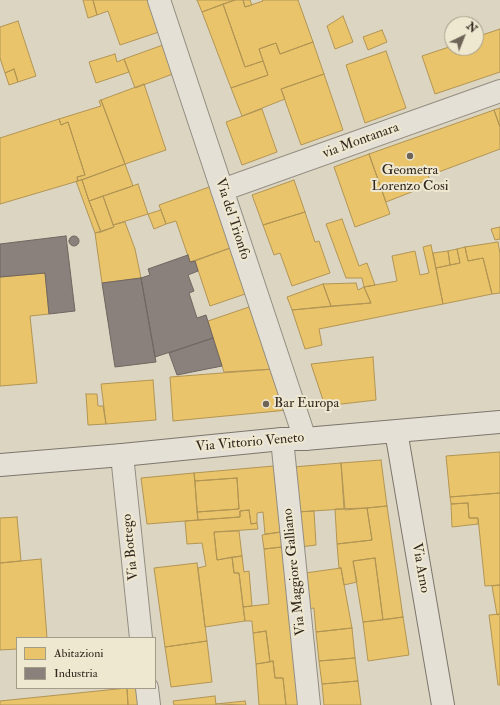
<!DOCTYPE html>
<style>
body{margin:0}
#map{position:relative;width:500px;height:705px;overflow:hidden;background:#dcd5c2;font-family:"IM FELL Double Pica",serif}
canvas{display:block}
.legend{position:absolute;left:16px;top:637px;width:140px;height:52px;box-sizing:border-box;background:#efe8d0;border:1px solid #a49b89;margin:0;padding:5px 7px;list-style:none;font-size:12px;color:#33271f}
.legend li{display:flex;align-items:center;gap:8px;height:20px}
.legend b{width:20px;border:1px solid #a49b89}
.north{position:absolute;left:444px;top:16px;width:40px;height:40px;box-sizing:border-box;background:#efe8d0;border:1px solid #a49b89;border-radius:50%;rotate:43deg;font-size:11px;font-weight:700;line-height:16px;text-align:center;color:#33271f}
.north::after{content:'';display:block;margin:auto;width:14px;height:18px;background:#6e6458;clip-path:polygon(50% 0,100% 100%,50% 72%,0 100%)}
</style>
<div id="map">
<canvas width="500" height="705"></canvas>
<ul class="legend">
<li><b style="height:11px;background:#e9c46a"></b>Abitazioni</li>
<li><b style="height:11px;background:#8a817c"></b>Industria</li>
</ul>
<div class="north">N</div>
</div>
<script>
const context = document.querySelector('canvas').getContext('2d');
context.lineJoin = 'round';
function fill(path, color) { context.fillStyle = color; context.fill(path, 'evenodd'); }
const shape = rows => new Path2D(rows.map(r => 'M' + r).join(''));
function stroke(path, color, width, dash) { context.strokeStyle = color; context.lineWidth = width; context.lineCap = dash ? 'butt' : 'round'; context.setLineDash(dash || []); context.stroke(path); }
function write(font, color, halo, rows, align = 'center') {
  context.font = font + ' "IM FELL Double Pica",serif'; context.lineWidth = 4; context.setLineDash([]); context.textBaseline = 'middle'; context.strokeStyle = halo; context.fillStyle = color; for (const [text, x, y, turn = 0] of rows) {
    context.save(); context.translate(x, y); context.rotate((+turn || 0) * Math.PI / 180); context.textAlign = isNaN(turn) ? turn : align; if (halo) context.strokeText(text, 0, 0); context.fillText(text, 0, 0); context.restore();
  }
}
const homes = shape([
 [83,0,93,0,97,15,88,18,83,0],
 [93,0,148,0,159,32,120,45,108,11,97,15,93,0],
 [197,0,235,0,202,12,197,0],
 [235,0,243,0,245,7,263,1,262,0,298,0,313,42,280,54,276,43,259,49,263,61,245,67,223,4,235,0],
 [243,0,250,0,252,5,245,7,243,0],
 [223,4,245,67,263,61,268,75,231,88,202,12,223,4],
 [343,16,353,42,335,49,327,26,343,16],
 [18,21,36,76,18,82,14,69,5,73,0,58,0,27,18,21],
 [500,29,500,72,435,94,422,56,452,46,452,48,476,48,476,37,500,29],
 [382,30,387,42,368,50,363,37,382,30],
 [313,42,324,74,281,89,285,99,242,116,231,88,268,75,259,49,276,43,280,54,313,42],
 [163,45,173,74,135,88,124,59,163,45],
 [386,51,406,108,365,123,346,65,386,51],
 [115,54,117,62,124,59,129,72,96,83,89,62,115,54],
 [14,69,18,82,9,85,5,73,14,69],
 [324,74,343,130,301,145,281,89,324,74],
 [144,84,166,150,125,164,101,100,144,84],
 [101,100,125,164,78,181,77,177,85,175,68,122,61,125,59,119,101,106,99,101,101,100],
 [500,108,500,127,494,110,500,108],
 [262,109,277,152,242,165,226,122,262,109],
 [494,110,500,127,500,149,428,176,430,179,412,186,414,191,386,202,369,154,494,110],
 [59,119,61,125,68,122,85,175,77,177,78,181,0,204,0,138,59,119],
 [369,154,390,214,355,227,334,167,369,154],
 [125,164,133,186,89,201,82,180,125,164],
 [82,180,89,201,101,232,95,233,76,181,82,180],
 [294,180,305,212,263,225,252,195,294,180],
 [138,184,148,214,113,225,103,196,138,184],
 [212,186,233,247,190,262,176,221,166,224,159,205,212,186],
 [103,196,114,227,101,232,89,201,103,196],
 [161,210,166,224,154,229,148,214,161,210],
 [305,212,315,242,319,241,330,273,292,286,280,253,274,255,263,225,305,212],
 [342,219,359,266,367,263,375,285,364,287,362,278,346,278,326,224,342,219],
 [125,222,135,249,141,278,102,283,95,233,114,227,113,225,125,222],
 [500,227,500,239,495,240,491,229,500,227],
 [498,242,500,254,500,293,492,294,483,258,468,261,465,247,498,242],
 [431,245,443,304,319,329,322,345,305,349,292,310,371,303,364,287,397,281,392,256,415,251,420,275,429,273,423,247,431,245],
 [233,247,248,293,210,306,195,261,233,247],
 [465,247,468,261,483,258,492,294,443,304,436,268,460,263,457,249,465,247],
 [457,249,460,263,450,265,448,251,457,249],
 [448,251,450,265,436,268,433,253,448,251],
 [45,273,49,314,30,316,37,383,0,386,0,277,45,273],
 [356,283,358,290,364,287,371,303,331,306,323,284,356,283],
 [323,284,331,306,292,310,287,297,323,284],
 [252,306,274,369,224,372,208,321,252,306],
 [373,357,376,400,325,406,311,364,373,357],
 [274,369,288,410,173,421,170,377,274,369],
 [153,380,156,420,106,424,101,384,153,380],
 [86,394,97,394,98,406,103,406,106,424,88,425,86,394],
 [500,452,500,493,450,497,446,456,500,452],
 [381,460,387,506,345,510,341,463,381,460],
 [341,463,344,509,297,512,293,467,341,463],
 [274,466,281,532,265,534,263,512,257,513,257,523,251,524,249,510,240,511,240,517,198,520,197,512,239,509,237,478,195,481,194,473,274,466],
 [194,473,198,520,147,524,141,478,194,473],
 [237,478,239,509,197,512,195,481,237,478],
 [500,493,500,585,485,586,478,518,469,518,468,503,451,504,450,497,500,493],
 [468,503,469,518,478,518,478,524,452,527,451,504,468,503],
 [387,506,403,617,383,620,375,558,353,561,357,582,344,585,341,568,339,568,337,544,372,540,367,508,387,506],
 [367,508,372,540,337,544,335,509,367,508],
 [249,510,251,524,257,523,258,529,214,532,217,560,232,557,234,573,239,573,245,621,205,627,198,568,206,566,202,543,187,544,185,521,240,517,240,511,249,510],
 [314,511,316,545,300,547,297,512,314,511],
 [17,517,21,561,0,563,0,518,17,517],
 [239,531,242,556,217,560,214,532,239,531],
 [281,532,282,547,264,549,262,535,281,532],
 [282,547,298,705,286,705,283,678,275,678,273,661,270,662,266,631,253,633,252,621,245,621,243,607,269,604,264,549,282,547],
 [242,556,244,572,249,571,252,606,243,607,239,573,234,573,232,557,242,556],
 [375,558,383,620,363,622,353,561,375,558],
 [41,559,47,638,17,638,17,649,0,650,0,563,41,559],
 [197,563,207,641,165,647,154,568,197,563],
 [341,568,352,628,316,632,314,608,308,609,305,573,341,568],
 [500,585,500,614,497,615,492,586,500,585],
 [500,614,500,685,498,685,489,615,500,614],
 [403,617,409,655,368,661,363,622,403,617],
 [352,628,355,658,319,661,316,632,352,628],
 [266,631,270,662,256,664,253,633,266,631],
 [207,641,212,682,171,687,165,647,207,641],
 [355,658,358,681,322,684,319,661,355,658],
 [273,661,275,678,283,678,286,705,259,705,256,664,273,661],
 [358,681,361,705,324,705,322,684,358,681],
 [127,688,128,705,0,705,0,701,127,688],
 [127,688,138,688,139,705,128,705,127,688],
 [215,696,216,705,174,705,173,701,215,696],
 [245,701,246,705,216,704,245,701]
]);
fill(homes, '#e9c46a');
stroke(homes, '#b29554', 1);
const industry = shape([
 [66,236,75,311,49,314,45,273,0,277,0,244,66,236],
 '69 241a5 5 0 1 1 10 0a5 5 0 1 1-10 0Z',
 [188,255,190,262,195,261,198,271,188,275,194,291,189,293,197,318,206,315,213,338,155,357,141,278,150,275,148,269,188,255],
 [141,278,156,362,115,367,102,283,141,278],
 [213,338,222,366,177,375,169,353,213,338]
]);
fill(industry, '#8a817c');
stroke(industry, '#706660', 1);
const minor = shape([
 [159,0,305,439],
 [222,190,500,91],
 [282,439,309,705],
 [122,455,141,638],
 [147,688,149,705]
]);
const secondary = shape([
 [396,431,443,705],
 [0,465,122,455,282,439,305,439,500,422]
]);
stroke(minor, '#938e82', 24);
stroke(secondary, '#7c766c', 24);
stroke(minor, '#e4e0d6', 22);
stroke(secondary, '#e4e0d6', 22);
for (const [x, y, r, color] of [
 [410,156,4,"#6e6458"],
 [266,404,4,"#6e6458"]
]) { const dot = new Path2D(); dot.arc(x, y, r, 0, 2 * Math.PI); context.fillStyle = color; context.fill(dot); stroke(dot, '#efe8d0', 1.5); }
write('14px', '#33271f', '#efe8d0', [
 ["via Montanara",361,141,-20],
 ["Via del Trionfo",232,219,72],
 ["Via Vittorio Veneto",250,443,-5],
 ["Via Bottego",131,547,-96],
 ["Via Arno",420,568,80],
 ["Via Maggiore Galliano",295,572,-96]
]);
write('14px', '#33271f', '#efe8d0', [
 ["Geometra",410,171],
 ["Lorenzo Cosi",410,187],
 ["Bar Europa",274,404,"left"]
]);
</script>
